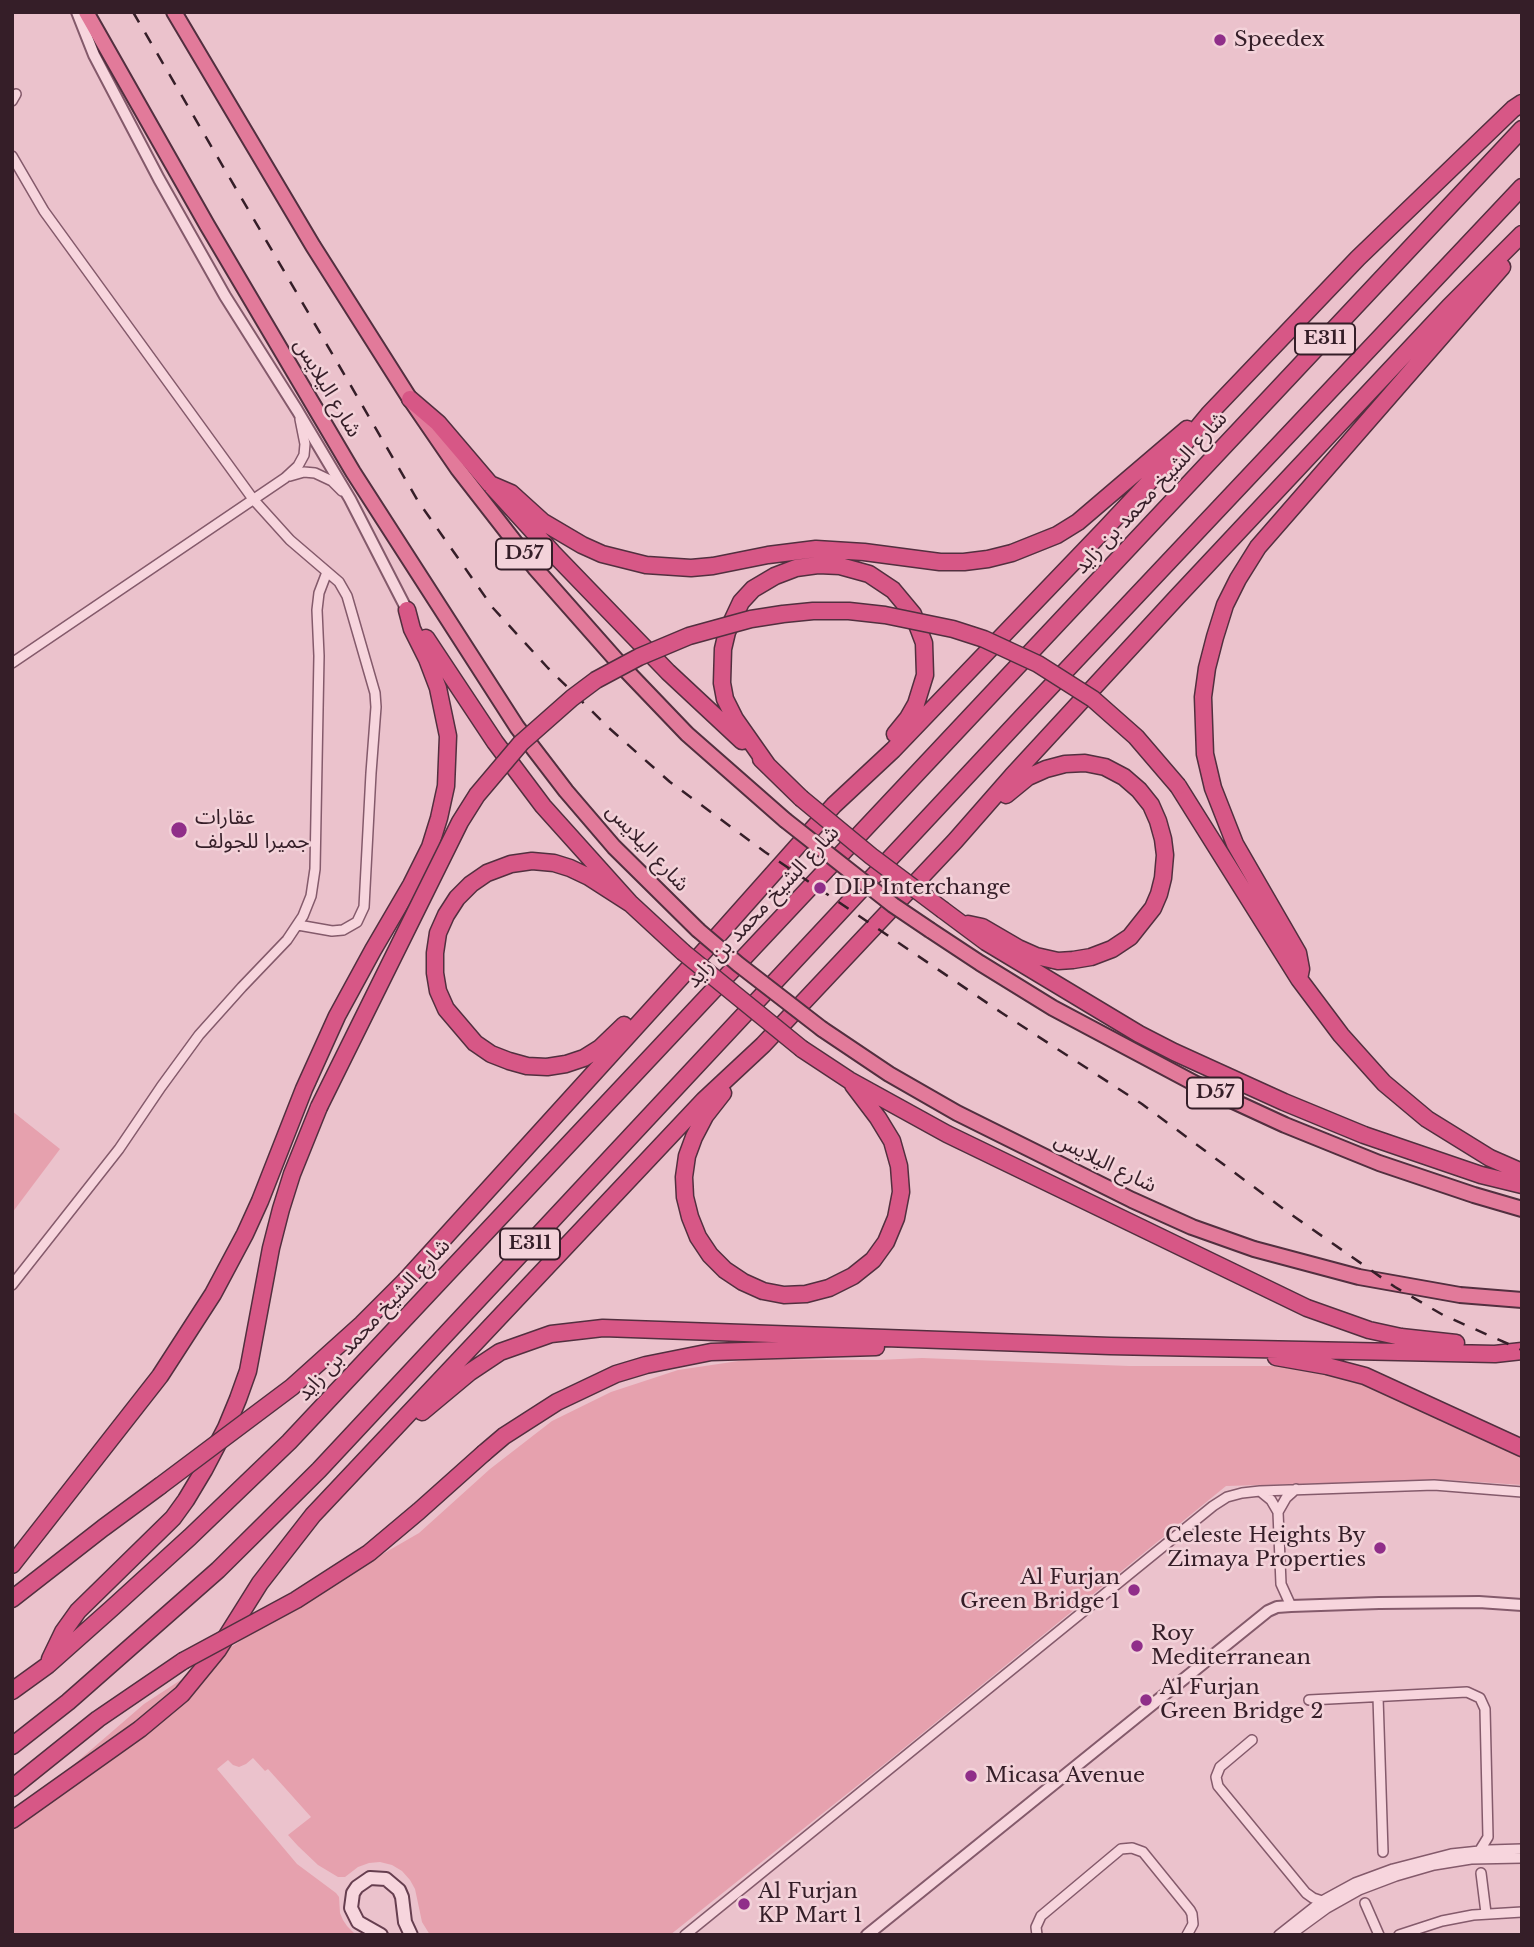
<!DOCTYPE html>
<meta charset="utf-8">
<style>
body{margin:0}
#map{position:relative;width:1534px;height:1947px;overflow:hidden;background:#ebc2cc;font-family:"Libre Baskerville",serif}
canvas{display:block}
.frame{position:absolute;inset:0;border:14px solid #351e28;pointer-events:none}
</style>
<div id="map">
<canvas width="1534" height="1947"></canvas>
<div class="frame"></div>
</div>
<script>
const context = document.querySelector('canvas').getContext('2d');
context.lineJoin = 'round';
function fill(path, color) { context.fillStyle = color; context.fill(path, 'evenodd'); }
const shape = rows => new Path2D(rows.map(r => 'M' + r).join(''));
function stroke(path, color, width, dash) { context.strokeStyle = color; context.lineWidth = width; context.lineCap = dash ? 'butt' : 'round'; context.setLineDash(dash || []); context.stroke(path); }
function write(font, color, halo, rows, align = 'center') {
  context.font = font + ' "Libre Baskerville","Noto Sans Arabic",serif'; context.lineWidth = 5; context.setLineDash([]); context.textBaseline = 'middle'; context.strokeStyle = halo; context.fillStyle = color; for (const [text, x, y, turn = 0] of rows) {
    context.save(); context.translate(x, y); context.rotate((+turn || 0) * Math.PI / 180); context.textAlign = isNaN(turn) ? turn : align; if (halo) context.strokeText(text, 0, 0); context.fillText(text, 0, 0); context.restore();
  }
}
fill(shape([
 [12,1111,60,1149,12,1213],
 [922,1358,1129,1366,1282,1366,1333,1375,1363,1385,1522,1457,1522,1485,1448,1480,1226,1486,887,1762,670,1935,430,1935,422,1922,415,1889,410,1880,402,1871,392,1865,380,1862,369,1863,358,1867,345,1877,338,1877,318,1865,298,1846,288,1835,311,1817,268,1769,265,1771,253,1758,246,1764,239,1767,233,1765,228,1760,217,1769,297,1864,336,1893,339,1897,340,1913,343,1920,347,1926,356,1935,12,1935,12,1818,144,1704,303,1600,419,1533,490,1469,552,1421,611,1392,678,1370,752,1359,878,1360]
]), '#e6a1ae');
const minor = shape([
 [12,101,16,94],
 [12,156,44,211,253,499,290,540,339,582,347,596,375,693,376,707,371,773,364,907,357,922,343,930,332,931,298,925],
 [290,476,304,472,315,473,332,481,342,491],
 [12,663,285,478,298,466,304,455,305,444,300,419],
 [12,1285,119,1149,161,1087,199,1035,242,987,287,940,303,916,311,896,315,869,319,656,317,610,319,593,327,572],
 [1260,1491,1271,1500,1278,1512,1281,1584,1291,1606],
 [1278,1512,1286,1498,1296,1489],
 [1378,1697,1383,1852],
 [1309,1700,1467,1692,1480,1698,1485,1709,1488,1837,1480,1850],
 [1252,1740,1220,1767,1216,1777,1218,1786,1306,1893,1313,1898,1322,1901],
 [1481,1873,1486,1913],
 [1365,1903,1379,1935],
 [685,1935,1213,1506,1227,1497,1242,1493,1260,1491,1434,1485,1522,1492],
 [1037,1935,1036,1927,1041,1916,1121,1849,1132,1848,1143,1852,1190,1910,1192,1914,1193,1924,1187,1935],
 [1279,1935,1322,1901,1355,1883,1393,1869,1451,1854,1489,1850,1522,1849],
 [1290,1935,1327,1908,1359,1890,1396,1876,1434,1865,1471,1859,1522,1858],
 [1399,1935,1442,1921,1473,1915,1522,1912]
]);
const tertiary = shape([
 [77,12,94,55,159,179,225,296,297,410,350,499,407,610],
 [867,1935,1268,1611,1277,1607,1291,1606,1379,1603,1479,1602,1522,1605]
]);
const secondary = shape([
 [381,1935,358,1922,351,1908,353,1893,357,1887,370,1878,386,1879,399,1890,402,1897,405,1922,411,1935]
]);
const trunk = shape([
 [86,12,207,225,353,472,517,727,566,791,614,847,698,930],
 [174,12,313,246,410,399,458,469,535,568,618,662,687,734,785,820],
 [930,930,980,963,1053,1008,1194,1083,1285,1125,1379,1163,1474,1195,1522,1209],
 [822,1029,889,1074,957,1113,1132,1200,1192,1227,1254,1249,1359,1277,1460,1295,1522,1300]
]);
const motorway = shape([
 [410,399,438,423,490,484,552,552,668,672,742,741],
 [490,484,511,493,543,522,582,545,602,554,646,565,691,568,713,566,768,555,816,549,864,552,940,562,964,562,988,559,1012,553,1057,535,1078,522,1187,429],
 [426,638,495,742,543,806,631,904,683,952],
 [761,759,801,798],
 [768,766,735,719,725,699,722,683,723,649,727,632,741,602,753,589,775,576,796,568,818,565,840,566,869,574,893,590,913,614,924,643,925,675,916,704,908,718,895,734],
 [1178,786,1299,979,1341,1035,1384,1083,1427,1119,1490,1158,1522,1172],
 [943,910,986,942,1139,1034,1174,1052,1284,1102,1364,1135,1481,1175,1522,1185],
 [968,924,982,927,1018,948,1036,956,1058,961,1073,960,1091,957,1112,949,1130,937,1153,908,1159,894,1163,878,1165,855,1163,839,1158,821,1151,805,1139,790,1124,777,1105,767,1085,763,1065,764,1046,769,1028,777,1006,795],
 [1299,979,1301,969,1298,953,1235,844,1213,788,1205,754,1203,697,1207,668,1215,637,1225,605,1238,579,1258,547,1502,267],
 [624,1025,600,1048,584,1058,566,1064,547,1067,527,1066,509,1061,491,1054,475,1043,446,1009,438,991,435,973,435,953,438,933,446,915,457,898,471,884,487,873,511,864,532,861,554,863,570,868,589,877,631,904],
 [802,1049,849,1080,947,1134,1307,1308,1369,1330,1401,1337,1456,1343],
 [723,1093,705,1116,694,1137,687,1156,684,1177,685,1197,690,1217,698,1237,710,1255,725,1270,743,1282,763,1291,784,1295,806,1294,829,1288,853,1276,873,1260,886,1242,896,1218,901,1192,899,1166,892,1141,878,1118,853,1085],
 [406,1280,682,976,834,805,893,750,1105,529,1180,449,1209,414,1358,258,1513,109,1522,103],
 [1276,1357,1327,1366,1365,1376,1522,1448],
 [422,1412,470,1372,500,1352,551,1334,603,1328,1110,1346,1495,1354,1522,1351],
 [484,1453,504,1436,557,1402,616,1374,646,1365,711,1352,876,1347],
 [12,1565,160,1376,213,1294,245,1234,260,1201,304,1089,337,1016,373,950,411,885,430,847,439,818,446,786,448,736,438,688,427,659,412,629,407,610],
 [12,1599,103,1528,160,1486],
 [50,1659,63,1632,78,1611,173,1518,186,1500,204,1470,226,1428,238,1399,248,1371,271,1248,281,1209,292,1174,319,1107],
 [12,1691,48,1665,111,1609,190,1537,289,1442,1522,129],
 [12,1746,68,1702,218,1570,319,1470,1023,716,1522,187],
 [12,1788,98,1719,183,1661],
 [12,1820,140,1729,182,1694,218,1650,260,1583,313,1515,704,1100,763,1045,955,841,1012,776,1177,597,1449,307,1522,234]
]);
stroke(minor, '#845a6b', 12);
stroke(tertiary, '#845a6b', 14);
stroke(secondary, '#663e4f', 16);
stroke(trunk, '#522f3f', 18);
stroke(motorway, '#522f3f', 19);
stroke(minor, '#f7d5dd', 9);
stroke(tertiary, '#f7d5dd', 10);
stroke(secondary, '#f7d5dd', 12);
stroke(trunk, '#e27a9a', 14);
stroke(motorway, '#d75786', 16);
stroke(shape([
 [133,12,418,501,493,608,548,668,609,728,670,782,765,852,1002,1013,1142,1104,1289,1213,1395,1287,1443,1315,1522,1350]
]), '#351e28', 2.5, [12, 12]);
const trunkBridge = shape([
 [785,820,893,905,930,930],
 [698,930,738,964,822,1029]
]);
const motorwayBridge = shape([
 [801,798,871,856,943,910],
 [683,952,802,1049],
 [319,1107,460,822,477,795,521,743,572,698,596,680,639,657,689,636,751,619,783,614,813,611,849,611,885,615,953,629,984,639,1038,664,1093,699,1136,737,1178,786],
 [160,1486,292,1387,362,1324,406,1280],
 [183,1661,296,1600,369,1553,419,1511,484,1453]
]);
stroke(trunkBridge, '#522f3f', 18, []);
stroke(motorwayBridge, '#522f3f', 19, []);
stroke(trunkBridge, '#e27a9a', 14);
stroke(motorwayBridge, '#d75786', 16);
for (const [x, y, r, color] of [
 [1220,40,7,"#902e89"],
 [179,830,9,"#902e89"],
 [820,888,7,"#902e89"],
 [1380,1548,7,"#902e89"],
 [1134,1590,7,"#902e89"],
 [1137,1646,7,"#902e89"],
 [1146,1700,7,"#902e89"],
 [971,1776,7,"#902e89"],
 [744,1904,7,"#902e89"]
]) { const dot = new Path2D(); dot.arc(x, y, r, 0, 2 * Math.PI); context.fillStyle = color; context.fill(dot); stroke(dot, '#f3d2d9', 2.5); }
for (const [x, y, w] of [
 [1325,339,60],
 [524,554,56],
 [1215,1093,56],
 [530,1244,60]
]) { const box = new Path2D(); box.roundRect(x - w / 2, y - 15.5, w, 31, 5); context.fillStyle = '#f3d2d9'; context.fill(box); stroke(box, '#351e28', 2); }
write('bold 19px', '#351e28', null, [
 ["E311",1325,339],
 ["D57",524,554],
 ["D57",1215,1093],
 ["E311",530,1244]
]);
write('21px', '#351e28', '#f3d2d9', [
 ["Speedex",1234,40],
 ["عقارات",195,818],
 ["جميرا للجولف",195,842],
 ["DIP Interchange",834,888],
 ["Celeste Heights By",1366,1536,"right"],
 ["Zimaya Properties",1366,1560,"right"],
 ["Al Furjan",1120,1578,"right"],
 ["Green Bridge 1",1120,1602,"right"],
 ["Roy",1151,1634],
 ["Mediterranean",1151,1658],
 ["Al Furjan",1160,1688],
 ["Green Bridge 2",1160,1712],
 ["Micasa Avenue",985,1776],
 ["Al Furjan",758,1892],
 ["KP Mart 1",758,1916]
], 'left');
write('21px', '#351e28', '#f3d2d9', [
 ["شارع اليلايس",327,388,59],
 ["شارع الشيخ محمد بن زايد",1151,493,-47],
 ["شارع اليلايس",647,848,47],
 ["شارع الشيخ محمد بن زايد",763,907,-47],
 ["شارع اليلايس",1105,1163,26],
 ["شارع الشيخ محمد بن زايد",374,1320,-47]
]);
</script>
